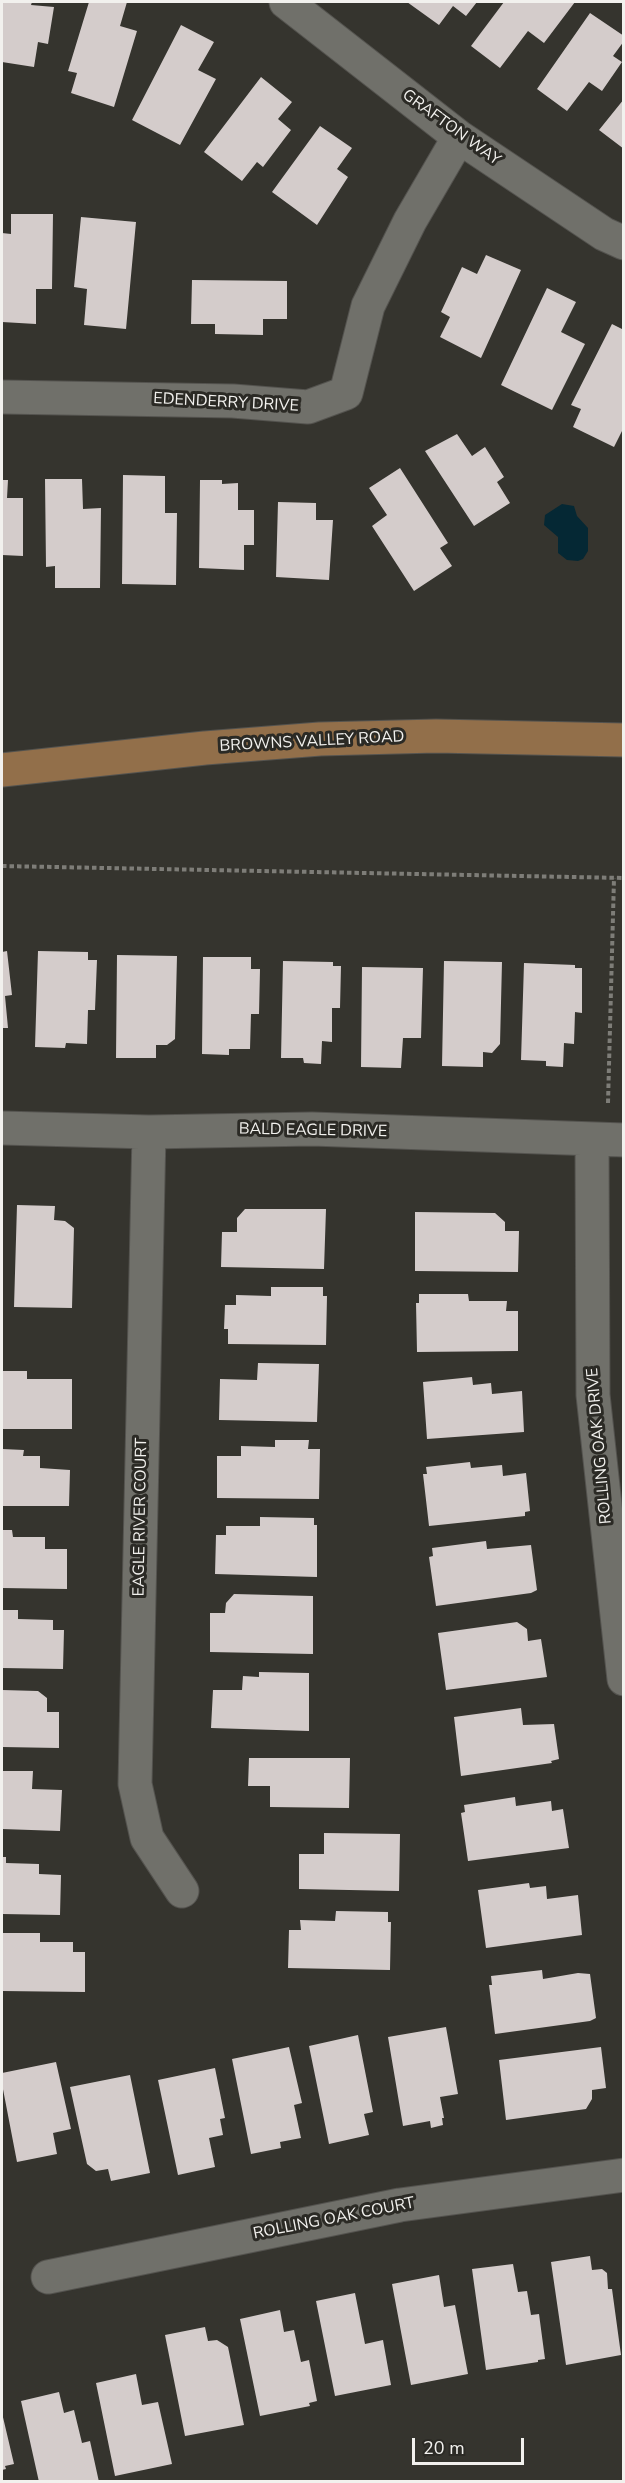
<!DOCTYPE html>
<style>
body{margin:0}
#map{position:relative;width:625px;height:2483px;overflow:hidden;background:#35342e;font-family:"Nunito Sans",sans-serif}
canvas{display:block}
.frame{position:absolute;inset:0;border:3px solid #f2f1ee;pointer-events:none}
.scale{position:absolute;left:412px;top:2438px;width:112px;height:27px;box-sizing:border-box;border:3px solid #f2f1ee;border-top:0;padding-left:8px;font-size:18px;line-height:21px;white-space:nowrap;color:#f2f1ee;-webkit-text-stroke:4px #2b2a25;paint-order:stroke}
</style>
<div id="map">
<canvas width="625" height="2483"></canvas>
<div class="frame"></div>
<div class="scale">20 m</div>
</div>
<script>
const context = document.querySelector('canvas').getContext('2d');
context.lineJoin = 'round';
function fill(path, color) { context.fillStyle = color; context.fill(path, 'evenodd'); }
const shape = rows => new Path2D(rows.map(r => 'M' + r).join(''));
function stroke(path, color, width, dash) { context.strokeStyle = color; context.lineWidth = width; context.lineCap = dash ? 'butt' : 'round'; context.setLineDash(dash || []); context.stroke(path); }
function write(font, color, halo, rows, align = 'center') {
  context.font = font + ' "Nunito Sans",sans-serif'; context.lineWidth = 6; context.setLineDash([]); context.textBaseline = 'middle'; context.strokeStyle = halo; context.fillStyle = color; for (const [text, x, y, turn = 0] of rows) {
    context.save(); context.translate(x, y); context.rotate((+turn || 0) * Math.PI / 180); context.textAlign = isNaN(turn) ? turn : align; if (halo) context.strokeText(text, 0, 0); context.fillText(text, 0, 0); context.restore();
  }
}
fill(shape([
 [562,504,574,506,577,516,588,528,588,551,583,559,578,561,567,560,558,553,558,537,544,525,545,515]
]), '#052834');
fill(shape([
 [2,2,32,2,31,5,54,7,48,44,38,42,34,67,2,62],
 [89,2,127,2,120,26,137,31,114,107,71,93,77,73,68,71],
 [407,2,477,2,466,16,453,6,439,25],
 [504,2,575,2,544,43,528,31,500,68,471,46],
 [590,13,624,36,624,41,613,56,622,62,602,91,589,82,567,111,537,89],
 [181,25,214,42,198,70,216,79,180,145,132,120],
 [261,77,292,102,278,119,291,130,263,167,257,162,242,181,204,152],
 [624,99,624,149,599,130],
 [320,126,352,148,337,169,348,177,317,225,272,192],
 [11,214,53,214,52,289,36,289,36,324,2,322,2,233,11,234],
 [81,217,136,222,126,329,84,325,87,289,74,287],
 [486,255,521,270,481,358,440,337,450,317,441,312,462,267,477,274],
 [192,280,287,281,287,319,263,319,263,335,215,334,215,324,191,324],
 [547,288,576,302,561,332,585,344,552,410,501,385],
 [612,324,624,330,624,427,614,447,573,427,581,409,571,405],
 [457,434,472,456,485,447,504,477,497,482,510,503,474,526,425,451],
 [400,468,448,543,440,548,452,566,414,591,372,526,387,515,369,488],
 [123,475,165,476,165,513,177,513,176,585,122,584],
 [45,479,82,479,83,509,101,508,100,588,55,588,55,566,46,567],
 [2,480,8,480,7,498,23,498,23,556,2,555],
 [200,480,222,480,222,484,238,483,238,510,254,510,254,545,244,545,244,570,199,568],
 [278,502,316,503,316,520,333,520,329,580,276,577],
 [7,951,12,995,5,996,8,1028,2,1028,2,952],
 [38,951,88,952,88,960,97,960,95,1010,88,1010,87,1044,66,1043,65,1048,35,1047],
 [117,955,177,956,175,1039,167,1045,156,1045,156,1058,116,1058],
 [203,957,251,957,251,969,260,969,259,1014,251,1014,250,1049,229,1049,229,1055,202,1054],
 [283,961,333,962,333,966,341,966,340,1008,332,1008,332,1042,322,1041,321,1064,304,1063,303,1058,281,1058],
 [444,961,502,962,500,1044,492,1053,483,1052,483,1067,442,1066],
 [524,963,575,965,575,968,582,968,582,1013,575,1012,574,1044,564,1043,563,1067,546,1066,546,1061,521,1060],
 [362,967,423,968,421,1038,403,1038,401,1068,361,1067],
 [17,1205,55,1206,54,1220,65,1221,74,1228,72,1308,14,1307],
 [245,1209,326,1209,324,1269,221,1267,222,1232,237,1232,237,1218],
 [415,1212,495,1213,505,1222,505,1231,519,1231,518,1272,415,1271],
 [271,1287,323,1287,323,1296,327,1296,326,1345,228,1344,228,1329,224,1329,225,1305,236,1305,236,1295,271,1296],
 [419,1294,468,1294,469,1301,507,1301,506,1311,518,1311,518,1351,417,1352,416,1303,419,1303],
 [258,1363,319,1364,317,1422,219,1420,220,1379,257,1380],
 [2,1371,27,1371,27,1379,72,1379,72,1429,2,1429],
 [472,1377,473,1385,491,1383,492,1394,522,1391,524,1432,427,1439,423,1382],
 [275,1440,309,1440,308,1449,320,1449,319,1499,217,1498,217,1456,241,1456,241,1446,275,1447],
 [2,1449,24,1450,23,1456,40,1456,40,1468,70,1470,69,1506,2,1506],
 [470,1462,471,1468,502,1465,503,1476,526,1473,530,1511,525,1512,525,1516,429,1526,423,1474,427,1474,426,1467],
 [260,1517,314,1518,314,1525,317,1525,317,1577,215,1574,216,1535,226,1535,226,1526,260,1526],
 [2,1530,12,1530,13,1537,45,1537,45,1549,67,1549,67,1589,2,1588],
 [486,1541,487,1549,531,1545,537,1590,531,1593,436,1606,429,1557,433,1556,432,1548],
 [234,1594,313,1596,313,1654,210,1652,210,1613,225,1613,226,1603],
 [2,1610,18,1610,18,1619,53,1620,53,1630,64,1630,63,1669,2,1668],
 [517,1622,527,1629,528,1641,541,1639,547,1677,446,1690,438,1633],
 [259,1672,309,1673,309,1731,211,1728,213,1690,242,1690,243,1676,259,1677],
 [2,1690,38,1691,47,1698,47,1712,59,1712,59,1748,2,1747],
 [521,1708,523,1725,554,1724,559,1759,551,1761,552,1763,461,1776,454,1717],
 [249,1758,350,1758,349,1808,270,1807,270,1786,248,1786],
 [2,1771,33,1771,32,1789,62,1790,60,1831,2,1829],
 [515,1797,516,1806,551,1801,552,1811,563,1809,569,1848,468,1861,461,1813,465,1812,464,1805],
 [324,1833,400,1834,399,1891,299,1889,299,1854,324,1854],
 [2,1857,6,1857,6,1863,39,1864,39,1874,61,1875,60,1915,2,1914],
 [529,1883,530,1888,546,1886,547,1899,578,1895,582,1935,486,1948,478,1890],
 [336,1911,388,1912,388,1922,391,1922,390,1970,288,1968,289,1930,301,1930,300,1920,335,1921],
 [2,1933,40,1933,40,1942,73,1942,73,1952,85,1952,85,1992,2,1991],
 [542,1970,543,1979,578,1973,590,1974,596,2018,590,2021,495,2034,489,1985,492,1985,491,1976],
 [446,2027,458,2094,440,2097,444,2118,442,2118,443,2125,431,2128,430,2121,403,2126,388,2037],
 [358,2035,373,2112,364,2114,369,2135,329,2144,309,2046],
 [289,2047,302,2103,294,2105,301,2138,280,2142,281,2148,251,2154,232,2059],
 [601,2047,606,2088,592,2090,592,2099,586,2109,506,2120,499,2060],
 [56,2062,71,2129,53,2133,57,2154,17,2162,2,2084,2,2073],
 [215,2068,225,2118,220,2119,223,2135,209,2138,215,2167,178,2175,158,2080],
 [130,2075,150,2173,111,2181,108,2169,96,2171,87,2164,70,2087],
 [590,2256,592,2270,602,2269,607,2273,608,2289,612,2289,621,2355,566,2365,551,2262],
 [513,2264,518,2292,527,2291,531,2315,539,2314,545,2359,538,2360,538,2362,486,2370,472,2269],
 [439,2275,444,2307,455,2305,468,2374,411,2385,392,2284],
 [355,2293,365,2344,383,2340,391,2385,335,2396,316,2301],
 [280,2310,284,2332,294,2330,301,2362,309,2360,317,2401,309,2403,310,2406,260,2416,240,2319],
 [205,2327,208,2341,217,2340,228,2347,244,2425,185,2436,165,2335],
 [136,2374,142,2405,158,2402,172,2464,115,2476,96,2383],
 [59,2392,64,2413,74,2410,82,2443,90,2441,99,2482,39,2482,21,2401],
 [2,2413,14,2464,5,2466,6,2469,2,2470]
]), '#d4cccb');
const street = shape([
 [286,2,459,137,604,234,624,243],
 [2,397,233,401,308,407,346,393,368,306,410,221,459,137],
 [2,1128,149,1132,312,1129,624,1140],
 [149,1132,135,1784,147,1838,182,1891],
 [592,1140,593,1395,624,1679],
 [48,2277,400,2205,624,2175]
]);
const secondary = shape([
 [2,770,205,748,320,739,436,736,624,740]
]);
stroke(street, '#54534f', 35);
stroke(secondary, '#54534f', 35);
stroke(shape([
 [2,866,624,878],
 [608,1103,614,878]
]), '#7e7d78', 4, [4.5, 3]);
stroke(street, '#70706a', 33);
stroke(secondary, '#926f4a', 33);
write('16px', '#f2f1ee', '#2b2a25', [
 ["GRAFTON WAY",451,128,36],
 ["EDENDERRY DRIVE",226,403,3],
 ["BROWNS VALLEY ROAD",312,742,-3],
 ["BALD EAGLE DRIVE",313,1131,1],
 ["ROLLING OAK DRIVE",600,1446,-95],
 ["EAGLE RIVER COURT",141,1517,-89],
 ["ROLLING OAK COURT",334,2219,-11]
]);
</script>
